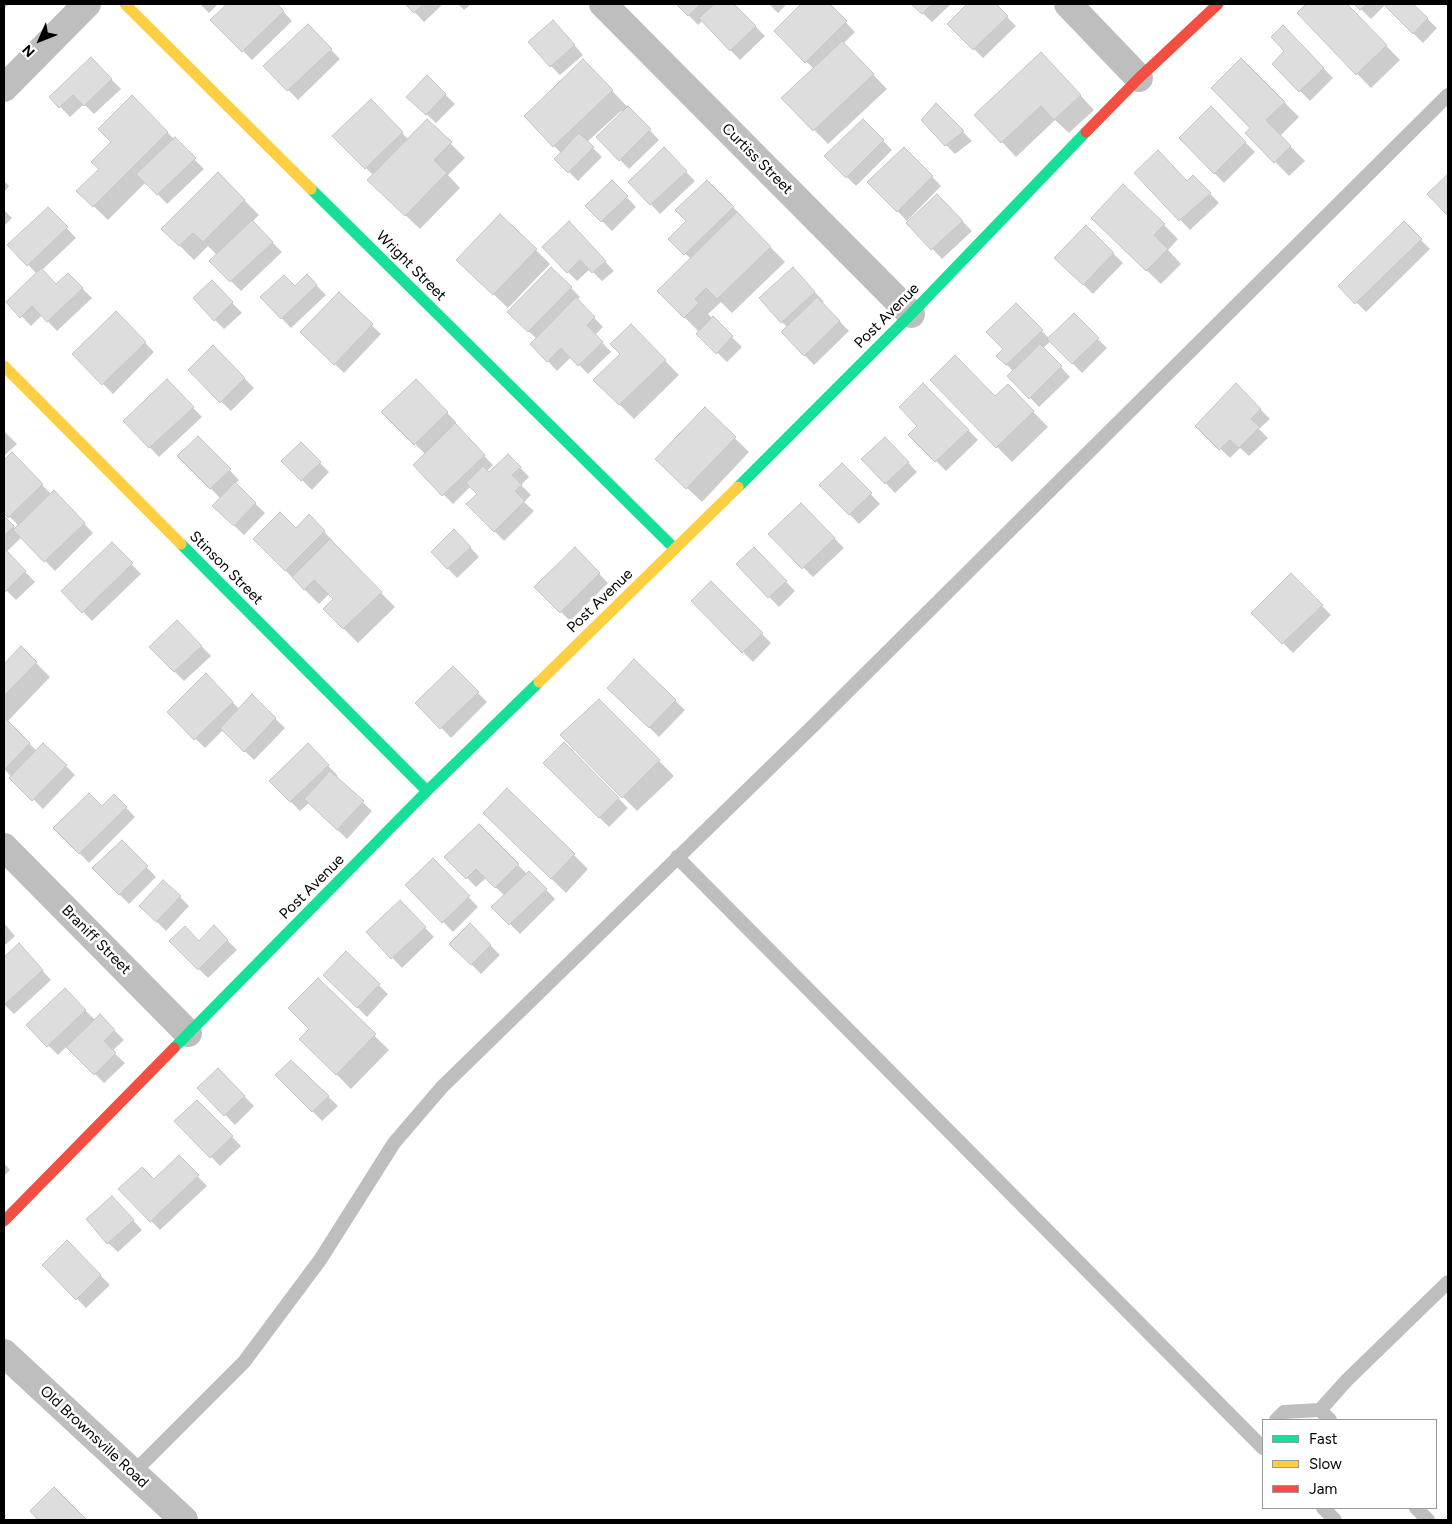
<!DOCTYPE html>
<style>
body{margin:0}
#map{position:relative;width:1452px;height:1524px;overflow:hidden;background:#fff;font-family:Figtree,sans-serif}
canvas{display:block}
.frame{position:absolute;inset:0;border:5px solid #000;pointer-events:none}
.legend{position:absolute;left:1262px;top:1419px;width:175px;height:90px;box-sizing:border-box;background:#fff;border:1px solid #999;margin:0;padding:6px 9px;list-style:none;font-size:15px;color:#000}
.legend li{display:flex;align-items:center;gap:10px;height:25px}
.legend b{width:25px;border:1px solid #999}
.north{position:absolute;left:15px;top:15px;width:50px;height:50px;-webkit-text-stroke:4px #fff;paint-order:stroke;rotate:226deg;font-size:14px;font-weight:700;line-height:20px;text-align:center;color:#000}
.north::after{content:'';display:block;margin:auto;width:18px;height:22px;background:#000;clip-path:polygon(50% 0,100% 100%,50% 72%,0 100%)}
</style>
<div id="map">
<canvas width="1452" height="1524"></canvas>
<div class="frame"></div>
<ul class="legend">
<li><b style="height:6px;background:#16e098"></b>Fast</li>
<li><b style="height:6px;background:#ffcf43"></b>Slow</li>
<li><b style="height:6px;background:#f24e42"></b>Jam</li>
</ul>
<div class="north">N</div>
</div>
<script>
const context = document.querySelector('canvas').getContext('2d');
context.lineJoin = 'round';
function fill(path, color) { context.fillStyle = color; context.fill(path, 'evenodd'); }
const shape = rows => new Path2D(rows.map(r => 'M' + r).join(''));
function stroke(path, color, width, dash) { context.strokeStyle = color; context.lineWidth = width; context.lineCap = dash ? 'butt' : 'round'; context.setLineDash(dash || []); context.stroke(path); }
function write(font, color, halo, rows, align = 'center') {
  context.font = font + ' Figtree,sans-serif'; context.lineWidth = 5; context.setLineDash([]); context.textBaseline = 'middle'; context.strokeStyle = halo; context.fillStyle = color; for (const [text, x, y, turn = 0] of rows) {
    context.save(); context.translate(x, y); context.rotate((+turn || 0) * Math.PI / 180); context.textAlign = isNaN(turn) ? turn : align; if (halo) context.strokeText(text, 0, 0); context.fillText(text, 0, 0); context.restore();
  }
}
fill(shape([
 [4,4,9,4,4,9],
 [200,4,218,4,209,13],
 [229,4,276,4,292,21,252,60,212,20],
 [407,4,443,4,424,22],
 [458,4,471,4,464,10],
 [678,4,733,4,765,36,740,60,702,21,698,25],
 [769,4,787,4,778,13],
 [803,4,828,4,855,32,843,44,887,89,828,144,783,98,814,69,776,31],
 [913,4,951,4,932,22],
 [969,4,994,4,1016,26,983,58,949,24],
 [1308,4,1346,4,1400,60,1371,88,1298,13],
 [1356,4,1412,4,1437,28,1423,43,1385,5,1371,19],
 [308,26,340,59,298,100,265,66],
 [1283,27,1333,78,1310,101,1274,64,1286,52],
 [562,31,583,55,560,75,551,66],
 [91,59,121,89,94,114,84,104,70,117,51,97],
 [1241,59,1299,117,1280,136,1305,161,1289,176,1247,133,1252,128],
 [1055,68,1094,110,1069,133,1055,120,1016,157,1002,142],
 [597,75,659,140,629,169,597,137,623,112,621,111,587,142,602,157,578,181,556,159,561,153,525,116],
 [427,77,455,104,436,123,418,106],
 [132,97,204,169,167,204,146,182,108,220,78,191,100,169],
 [371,101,408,139,427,120,465,158,448,175,460,188,420,229,383,194,373,175,334,136],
 [936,105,972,141,955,154,946,145],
 [1211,108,1255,152,1224,183,1180,138],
 [863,120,892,150,856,186,826,156],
 [904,148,941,186,907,221,869,182],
 [664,149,695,181,660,214,630,182],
 [1136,173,1187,182,1193,176,1219,203,1190,230],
 [218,174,259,215,252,222,282,252,241,291,211,261,217,255,208,246,194,260,163,229],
 [4,181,9,186,4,192],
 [612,182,636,207,612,231,587,206],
 [707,182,743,217,742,218,785,262,732,313,721,302,708,314,742,347,727,362,698,334,699,332,659,291,691,259,670,239,688,221],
 [937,195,972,231,942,259,908,223],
 [48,209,76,238,42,270,56,285,68,274,92,298,57,331,42,315,31,326,8,302,37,274,9,245],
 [4,210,12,218,4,226],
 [1404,223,1430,249,1366,312,1340,286],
 [1164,225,1178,239,1168,250,1181,264,1161,284,1107,232],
 [1086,227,1123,263,1093,294,1056,258],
 [578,233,614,271,602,281,590,269,577,281,568,272],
 [536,250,550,264,508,308,472,274],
 [551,268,580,297,577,300,603,327,595,335,611,352,588,374,571,357,557,371,548,361,537,339,508,312],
 [307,276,326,295,291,328,262,298,295,287],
 [802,278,824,302,822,303,849,331,814,365,782,332,787,327,782,322],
 [212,282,242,313,224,329,215,320],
 [339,294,381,334,344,373,302,332],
 [1016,305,1049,338,1074,315,1107,348,1082,373,1051,341,1043,348,1070,377,1039,407,1009,376,1014,372,998,356,1005,349],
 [116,313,154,352,113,394,74,354],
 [631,326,679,375,634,419,595,380,621,354],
 [213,346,254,388,231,411,189,370],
 [931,380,995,398,1008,386,1048,427,1012,462],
 [167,381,202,417,159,457,125,421],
 [416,381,456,422,454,425,493,465,487,471,489,474,508,455,529,477,521,485,531,495,524,502,534,511,504,541,468,504,479,494,471,486,453,504,414,465,425,454,383,412],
 [923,385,978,440,946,471,910,435,919,426],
 [1236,385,1270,419,1259,429,1268,438,1249,456,1240,448,1230,458,1197,426],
 [705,409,749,452,702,502,671,473],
 [4,431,17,444,4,456],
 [198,437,239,480,235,484,265,513,244,535,214,506,221,499,179,456],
 [885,439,917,472,895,493,863,459],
 [301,444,329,472,312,490,283,461],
 [12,454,51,494,54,492,93,533,55,571,22,537,6,552,35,582,16,600,4,588,4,517,16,529,19,526,4,511,4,462],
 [842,464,880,504,859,524,821,485],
 [801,505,844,548,813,577,769,534],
 [309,516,333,541,332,543,395,607,358,643,324,609,335,599,329,594,319,604,285,570,296,530],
 [464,540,479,557,457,578,432,552],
 [112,544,141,574,92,621,63,591],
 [575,549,608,583,570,621,536,587],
 [754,549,795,591,779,607,737,564],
 [1291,575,1331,615,1293,653,1253,613],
 [711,583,771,643,753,662,692,601],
 [177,621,211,656,184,681,150,647],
 [21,648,50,677,7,722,37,751,44,744,75,775,43,809,4,769,4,666],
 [634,661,685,710,659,737,609,688],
 [453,668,487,702,451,738,417,703],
 [206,675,239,709,252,696,285,728,254,760,223,730,205,748,168,712],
 [599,700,674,776,637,811,562,735],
 [564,744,628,808,609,827,545,763],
 [308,745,338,776,336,777,372,811,347,839,309,803,300,811,271,781],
 [114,795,135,817,89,863,55,828,102,808],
 [479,825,527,874,529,872,555,899,520,934,493,907,505,896,486,878,476,887,446,857],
 [499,828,574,855,588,869,566,893],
 [122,841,156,877,129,904,93,868],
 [433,860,478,907,453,932,407,885],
 [180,897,189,906,166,931,150,915],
 [400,902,434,937,402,968,368,932],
 [4,923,15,936,4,946],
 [470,925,500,955,481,974,451,944],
 [214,927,237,950,208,978,171,941,199,942],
 [19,945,51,980,14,1014,4,1004,4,958],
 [346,953,388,994,367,1017,325,975],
 [318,980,389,1050,351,1089,301,1039,311,1029],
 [65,990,95,1020,100,1016,124,1040,112,1051,125,1063,104,1083,67,1046,58,1055,28,1025],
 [291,1061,338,1106,322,1121,277,1075],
 [218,1070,254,1106,235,1125,199,1088],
 [197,1101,241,1146,220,1166,176,1121],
 [179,1157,207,1186,160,1230,120,1189,154,1180],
 [4,1163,10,1170,4,1176],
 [121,1207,142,1230,118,1252,108,1243],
 [67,1242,110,1285,86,1308,44,1265]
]), '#0003');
const building = shape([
 [227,4,277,4,284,11,242,52,210,20,227,4],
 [405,4,424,4,414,13,405,4],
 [676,4,701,4,688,16,676,4],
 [714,4,734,4,756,26,730,51,699,18,714,4],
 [801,4,830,4,847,21,805,63,774,31,801,4],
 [911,4,932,4,922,14,911,4],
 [967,4,996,4,1008,16,973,50,947,24,967,4],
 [1306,4,1347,4,1387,45,1356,75,1297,13,1306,4],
 [1354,4,1367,4,1360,10,1354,4],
 [1387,4,1413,4,1428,18,1413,34,1385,6,1387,4],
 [553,20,575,45,550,67,528,42,553,20],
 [308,24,332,49,287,91,263,66,308,24],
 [1283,25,1324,68,1299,92,1272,64,1284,51,1271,37,1283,25],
 [842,41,874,74,813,131,781,98,842,41],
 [1041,52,1081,95,1054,120,1041,106,1001,143,974,115,1041,52],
 [91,57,112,79,84,106,73,95,59,108,49,97,91,57],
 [1241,58,1285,102,1266,120,1291,146,1274,163,1245,133,1250,128,1211,88,1241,58],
 [583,59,613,90,553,147,524,116,583,59],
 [427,75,446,94,426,115,406,97,427,75],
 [132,95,168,132,93,207,76,191,99,169,91,162,111,142,98,129,132,95],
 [371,99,403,132,365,169,332,136,371,99],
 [936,103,964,131,945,146,921,120,936,103],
 [628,106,651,129,619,161,596,137,628,106],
 [1211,106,1246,142,1214,174,1179,138,1211,106],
 [427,119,452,142,434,160,447,173,405,216,367,180,427,119],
 [863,119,884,140,846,178,824,156,863,119],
 [579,133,594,147,568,173,554,159,579,133],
 [175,137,196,158,157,195,136,174,175,137],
 [664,147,687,171,650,205,628,182,664,147],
 [904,147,933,176,897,212,867,182,904,147],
 [1158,150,1187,181,1193,175,1211,193,1179,221,1134,173,1158,150],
 [218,172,245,200,203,242,193,233,179,246,161,229,218,172],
 [1448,174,1448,216,1427,194,1448,174],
 [612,180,628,196,601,222,585,206,612,180],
 [707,180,734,207,684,255,668,239,686,221,675,210,707,180],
 [1123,184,1165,224,1154,235,1168,249,1146,271,1091,218,1123,184],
 [937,194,963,221,931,250,906,223,937,194],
 [48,207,68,227,27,266,7,245,48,207],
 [737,212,771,247,717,299,706,288,695,299,699,303,684,318,657,291,737,212],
 [500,214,537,249,493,295,456,260,500,214],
 [252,220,273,242,230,282,209,261,252,220],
 [569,221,606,261,592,273,580,260,567,273,542,247,569,221],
 [1404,221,1422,239,1355,304,1338,286,1404,221],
 [1086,225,1114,253,1083,285,1054,258,1086,225],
 [551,267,572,287,528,332,507,312,551,267],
 [793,267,815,292,781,323,759,298,793,267],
 [41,268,56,284,68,273,83,288,47,322,32,306,20,318,6,302,41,268],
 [307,274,317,285,281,319,260,297,284,275,295,286,307,274],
 [212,280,233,302,214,321,193,298,212,280],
 [339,292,373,324,334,365,300,332,339,292],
 [576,297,595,317,587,325,603,342,578,366,561,348,547,362,530,344,576,297],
 [817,297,840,321,804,356,781,332,817,297],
 [1016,303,1043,330,1006,365,996,356,1003,349,986,332,1016,303],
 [116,311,146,342,102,385,72,354,116,311],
 [1074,313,1099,338,1072,364,1047,339,1074,313],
 [713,316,733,336,716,354,696,334,713,316],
 [631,324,666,360,619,405,593,380,620,354,610,344,631,324],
 [1040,344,1062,366,1029,399,1007,376,1040,344],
 [213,345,245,378,220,403,188,370,213,345],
 [955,355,995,396,1008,384,1034,411,996,448,930,380,955,355],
 [167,379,194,407,149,448,123,421,167,379],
 [416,379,448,412,414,445,381,412,416,379],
 [923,383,969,430,935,462,908,435,917,426,899,407,923,383],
 [1236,383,1261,409,1251,419,1260,427,1239,448,1230,440,1219,450,1195,426,1236,383],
 [705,407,736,437,686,489,655,459,705,407],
 [455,423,485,455,442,496,413,465,455,423],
 [198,436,231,469,210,489,177,456,198,436],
 [885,437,909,462,885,484,861,459,885,437],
 [301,442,321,462,301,481,281,461,301,442],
 [12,452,43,484,8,518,4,513,4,460,12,452],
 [508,454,521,467,512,475,522,485,515,491,525,501,494,532,466,504,477,494,466,483,483,466,489,472,508,454],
 [842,463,872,493,849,515,819,485,842,463],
 [235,482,256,503,234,526,212,506,235,482],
 [54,490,85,523,44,562,13,530,54,490],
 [801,503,835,538,802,569,768,534,801,503],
 [280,512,296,528,309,514,325,531,285,571,253,539,280,512],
 [4,516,14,526,4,536,4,516],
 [454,529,471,547,447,569,431,552,454,529],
 [330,539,382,592,343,629,323,609,333,599,314,580,304,590,292,577,330,539],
 [112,542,133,563,82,613,61,591,112,542],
 [575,547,600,573,560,613,534,587,575,547],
 [754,547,787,581,768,598,736,564,754,547],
 [4,548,26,571,5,592,4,590,4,548],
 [1291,573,1323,605,1282,644,1251,613,1291,573],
 [711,581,763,633,742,653,691,601,711,581],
 [177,620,202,646,174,672,149,647,177,620],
 [21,646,37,662,4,696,4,664,21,646],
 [634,659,676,700,649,728,607,688,634,659],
 [453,666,479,692,440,729,415,703,453,666],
 [206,673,233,702,194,740,167,712,206,673],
 [252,694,276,718,244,752,220,728,252,694],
 [599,699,660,760,622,798,560,735,599,699],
 [4,717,30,743,4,770,4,717],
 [564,742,619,798,599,818,543,763,564,742],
 [43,743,67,765,32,801,9,778,43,743],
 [308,743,329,765,290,802,269,781,308,743],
 [330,771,364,801,337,830,304,799,330,771],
 [507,788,575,854,551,879,483,813,507,788],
 [89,793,102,806,114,794,127,807,79,854,53,828,89,793],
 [479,824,519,864,495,888,476,869,466,879,444,857,479,824],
 [122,840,148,866,119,895,92,868,122,840],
 [433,858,470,896,442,923,405,885,433,858],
 [529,871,547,889,509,925,491,907,529,871],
 [163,880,181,896,156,922,139,906,163,880],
 [400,900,426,927,391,959,366,932,400,900],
 [470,923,491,945,471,965,449,944,470,923],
 [214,925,228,940,198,970,169,941,185,926,199,941,214,925],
 [19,943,43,970,4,1005,4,957,19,943],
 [346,951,380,984,357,1008,323,975,346,951],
 [318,978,376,1034,336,1075,299,1039,309,1029,288,1008,318,978],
 [65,988,86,1010,47,1047,26,1025,65,988],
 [100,1014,115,1030,104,1041,116,1053,94,1075,66,1047,100,1014],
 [291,1060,329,1096,312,1112,275,1075,291,1060],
 [218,1068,245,1096,224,1116,197,1088,218,1068],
 [197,1100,233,1136,210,1158,174,1121,197,1100],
 [179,1155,199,1175,150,1222,118,1189,142,1167,154,1179,179,1155],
 [112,1196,134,1220,107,1244,86,1219,112,1196],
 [67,1240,101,1275,76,1300,42,1265,67,1240],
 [54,1487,87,1520,38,1520,30,1511,54,1487]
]);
fill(building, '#ddd');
stroke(building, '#c5c5c5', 1);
stroke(shape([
 [677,857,1263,1448],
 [1320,1410,1330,1420],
 [1276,1420,1284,1412,1320,1410,1347,1380,1448,1282],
 [133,1473,244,1362,320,1260,394,1143,442,1087,815,724,1448,95],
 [1323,1508,1335,1520],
 [1416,1508,1428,1520]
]), '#bebebe', 14);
stroke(shape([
 [603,4,911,314],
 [1068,4,1139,78],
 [4,88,87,4],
 [4,847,188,1033],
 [4,1353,184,1520]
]), '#bebebe', 28);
stroke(shape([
 [311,189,675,549],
 [738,487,911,314,1086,132],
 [181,544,427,791],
 [174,1048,427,791,539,682]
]), '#16e098', 11);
stroke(shape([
 [125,4,311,189],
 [4,366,181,544],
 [539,682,738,487]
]), '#ffcf43', 11);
stroke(shape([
 [1086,132,1139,78,1218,4],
 [4,1221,174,1048]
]), '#f24e42', 11);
write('15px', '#000', '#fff', [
 ["Curtiss Street",757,159,45],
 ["Wright Street",411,266,45],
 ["Post Avenue",887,316,-45],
 ["Stinson Street",226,568,45],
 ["Post Avenue",600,601,-44],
 ["Post Avenue",312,887,-45],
 ["Braniff Street",96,940,45],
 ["Old Brownsville Road",94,1437,43]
]);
</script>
